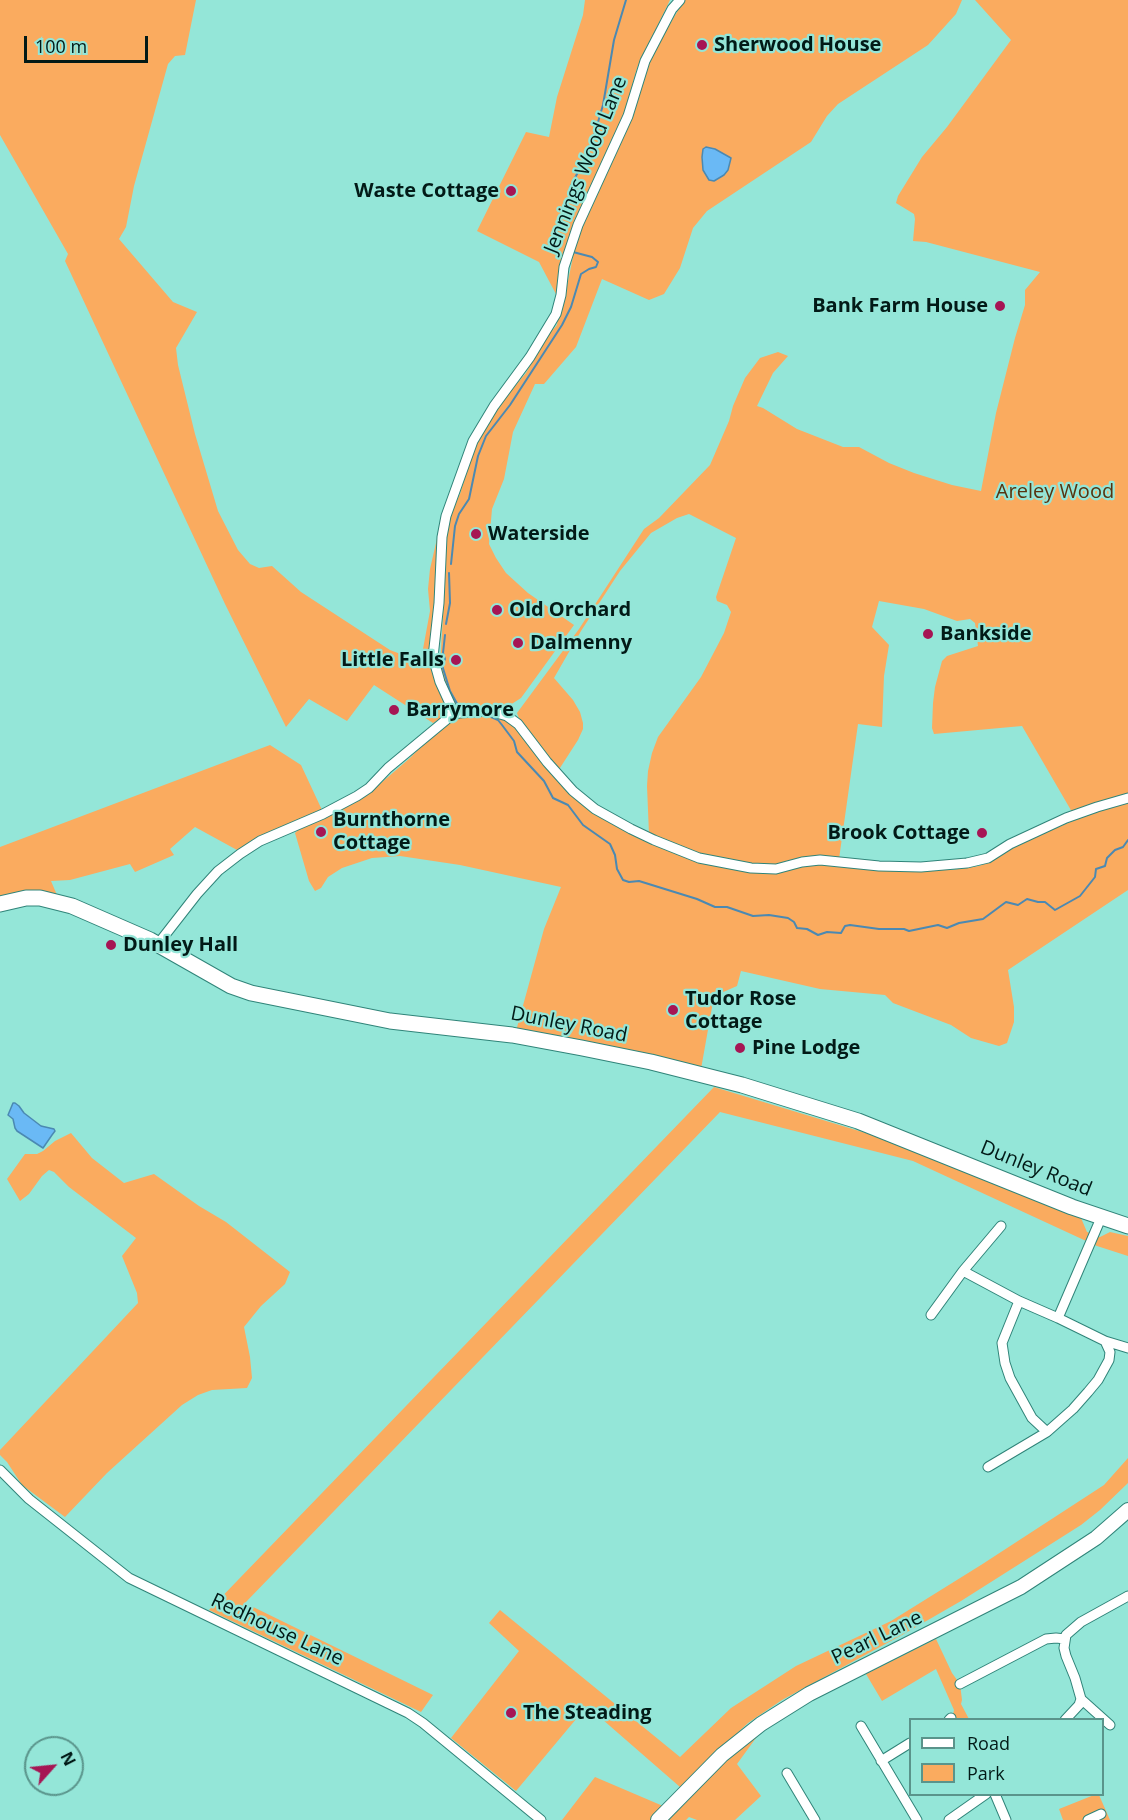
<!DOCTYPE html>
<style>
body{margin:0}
#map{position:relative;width:1128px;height:1820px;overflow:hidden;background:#94e6d8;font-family:"Open Sans",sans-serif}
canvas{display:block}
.legend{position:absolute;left:909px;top:1718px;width:195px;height:78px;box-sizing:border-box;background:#94e6d8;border:2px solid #5a948b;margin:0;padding:8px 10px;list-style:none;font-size:18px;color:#021a17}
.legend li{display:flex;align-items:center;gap:12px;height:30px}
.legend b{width:30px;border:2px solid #5a948b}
.north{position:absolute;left:24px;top:1736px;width:60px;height:60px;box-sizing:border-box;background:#94e6d8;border:2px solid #5a948b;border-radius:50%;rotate:63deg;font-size:16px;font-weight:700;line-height:24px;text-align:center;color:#021a17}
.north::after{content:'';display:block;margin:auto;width:21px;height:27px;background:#a61554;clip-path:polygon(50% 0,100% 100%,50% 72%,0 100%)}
.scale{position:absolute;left:24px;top:36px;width:124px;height:27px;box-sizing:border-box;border:3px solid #021a17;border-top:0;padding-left:8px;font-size:18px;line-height:21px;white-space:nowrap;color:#021a17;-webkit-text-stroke:4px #94e6d8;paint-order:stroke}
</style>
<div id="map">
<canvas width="1128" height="1820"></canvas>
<ul class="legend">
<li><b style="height:8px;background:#fff"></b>Road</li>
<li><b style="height:16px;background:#faab5f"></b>Park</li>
</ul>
<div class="north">N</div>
<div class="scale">100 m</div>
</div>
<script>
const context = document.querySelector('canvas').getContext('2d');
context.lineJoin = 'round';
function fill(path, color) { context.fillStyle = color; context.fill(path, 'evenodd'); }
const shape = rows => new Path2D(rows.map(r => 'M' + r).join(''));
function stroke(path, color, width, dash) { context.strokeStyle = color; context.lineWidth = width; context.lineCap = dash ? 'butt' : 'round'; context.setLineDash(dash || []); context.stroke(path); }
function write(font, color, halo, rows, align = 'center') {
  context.font = font + ' "Open Sans",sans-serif'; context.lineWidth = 4.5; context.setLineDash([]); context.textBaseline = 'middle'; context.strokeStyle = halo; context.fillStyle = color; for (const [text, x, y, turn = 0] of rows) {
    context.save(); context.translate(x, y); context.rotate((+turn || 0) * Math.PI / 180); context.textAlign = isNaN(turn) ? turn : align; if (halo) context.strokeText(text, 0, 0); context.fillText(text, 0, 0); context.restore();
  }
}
fill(shape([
 [0,0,196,0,185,55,175,56,168,64,134,186,126,227,119,239,173,302,197,312,176,348,178,365,195,434,218,511,238,550,250,564,259,568,272,566,301,592,390,650,424,663,423,649,430,611,428,589,430,569,439,530,437,583,429,658,430,667,446,708,447,714,445,716,433,723,374,685,347,721,309,699,286,727,225,604,65,261,68,254,0,135],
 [585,0,670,0,637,68,622,121,648,62,684,0,962,0,956,14,928,45,838,104,827,116,811,142,707,211,693,228,680,268,664,294,649,300,602,279,576,347,544,384,535,384,513,432,504,479,492,509,489,544,496,558,506,573,528,593,574,625,521,698,507,707,464,709,458,708,449,692,442,677,440,666,444,600,444,547,450,514,460,494,474,448,500,404,526,373,545,339,557,325,558,316,563,305,573,257,565,251,558,274,557,296,539,262,477,231,526,132,549,137,557,97,583,15],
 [706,147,715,149,731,158,728,170,719,178,703,170,702,157,703,149],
 [975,0,1128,0,1128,794,1093,804,1072,812,1022,726,934,734,932,728,933,703,935,687,942,661,947,656,978,646,975,623,970,619,957,621,924,609,879,601,872,627,889,645,884,676,882,727,858,724,839,859,760,866,706,856,649,834,647,786,648,771,652,753,658,737,701,677,724,633,731,612,727,605,717,601,716,597,736,538,689,514,677,518,651,533,620,571,581,631,554,678,573,700,580,712,583,723,583,729,578,740,558,771,520,721,517,713,579,629,644,529,659,518,710,465,729,421,733,406,745,378,760,358,778,352,788,356,773,373,757,406,763,408,797,429,843,447,859,447,889,463,914,473,952,485,981,491,996,413,1015,338,1025,305,1025,290,1040,272,926,242,913,241,915,219,914,214,896,203,898,196,922,157,947,127,1011,40],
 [490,715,500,716,518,730,566,789,684,855,702,863,760,872,821,864,836,867,918,869,951,870,979,866,989,862,1011,849,1046,832,1097,811,1128,802,1128,890,1008,970,1014,1007,1014,1022,1007,1043,999,1046,971,1038,951,1025,893,1003,885,995,820,989,741,971,737,986,714,996,701,1069,516,1031,544,929,561,887,460,865,400,856,372,858,342,868,328,877,321,888,315,891,309,881,295,833,300,828,322,820,366,796,410,758,431,736,452,722,461,717],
 [270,745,301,765,322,810,258,838,237,850,195,827,170,849,174,855,135,872,130,864,70,880,51,881,57,895,0,899,0,847],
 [714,1087,879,1137,1070,1213,1081,1218,1087,1232,1093,1234,1100,1237,1110,1232,1128,1236,1128,1256,1097,1246,913,1161,720,1112,245,1603,433,1695,421,1712,209,1610],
 [71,1133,92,1158,124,1183,154,1174,199,1206,226,1222,290,1272,285,1284,261,1306,244,1327,250,1357,252,1378,247,1388,212,1390,198,1395,182,1405,107,1473,65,1517,22,1485,7,1462,0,1455,0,1450,138,1303,137,1293,122,1256,136,1238,69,1187,54,1172,49,1170,42,1176,29,1194,20,1201,7,1179,25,1154,37,1154,43,1151,55,1141],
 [1128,1458,1128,1483,1100,1510,1081,1525,961,1601,902,1635,782,1700,748,1723,680,1787,587,1706,516,1791,451,1738,519,1651,489,1623,500,1610,680,1757,731,1708,796,1666,891,1621,981,1565,1104,1485],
 [936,1639,952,1673,960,1684,962,1700,961,1704,969,1719,952,1719,954,1710,936,1669,882,1701,866,1674],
 [761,1731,737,1764,761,1796,735,1820,697,1820,689,1817,686,1820,663,1820,705,1777],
 [595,1777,663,1806,651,1820,562,1820],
 [1094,1795,1099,1795,1110,1820,1063,1820,1059,1809]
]), '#faab5f');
const water = shape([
 [706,147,715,149,731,158,728,170,724,175,714,181,709,180,703,170,702,157,703,149,706,147],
 [13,1103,15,1103,19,1106,24,1113,41,1126,54,1129,55,1131,52,1135,43,1148,17,1131,15,1128,13,1119,8,1115,13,1103]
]);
fill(water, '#6ab9f5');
stroke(water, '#4b89b2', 1.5);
stroke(shape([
 [570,188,591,146,603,105,614,40,626,0],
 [451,564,455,526,459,514,469,499,478,456,486,436,510,405,562,325,571,307,581,274,589,269,596,267,598,262,592,257,573,252],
 [446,624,450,603,449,573],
 [445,635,443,653,445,659,442,665,450,691,459,707],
 [491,717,498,720,502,725,514,741,517,752,544,781,553,798,568,805,583,825,610,844,615,855,617,869,623,880,629,882,639,881,697,899,715,907,727,907,753,916,769,915,788,918,794,922,797,928,807,929,818,935,827,932,841,933,845,926,850,925,879,929,904,929,909,931,938,925,947,928,959,923,983,919,1006,902,1018,905,1027,899,1038,902,1045,902,1055,910,1080,896,1095,877,1096,869,1105,866,1107,858,1115,850,1123,847,1128,840]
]), '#4b89b2', 2);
const minor = shape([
 [452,715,451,706,440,682,433,657,439,603,442,537,446,516,473,441,494,406,530,357,556,314,561,295,564,267,578,225,628,116,645,61,672,9,680,0],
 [158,944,197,894,218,871,240,854,260,841,323,814,357,796,369,788,388,768,452,715,460,713,489,711,507,716,518,724,547,762,573,791,595,809,631,829,654,840,699,858,751,868,776,869,802,862,820,860,879,866,921,867,967,863,988,858,1010,844,1066,818,1097,807,1128,798],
 [963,1271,1019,1301,1058,1318],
 [1019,1301,1002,1343,1005,1363,1010,1378,1032,1418,1047,1432],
 [931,1315,963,1271,1001,1226],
 [1105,1341,1128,1348],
 [988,1467,1047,1432,1073,1409,1088,1392,1098,1380,1109,1360,1110,1352,1105,1341,1058,1318,1101,1218],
 [0,1470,29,1499,129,1578,408,1713,423,1723,541,1820],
 [960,1684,1046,1639,1056,1638,1065,1639],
 [1081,1699,1110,1725],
 [949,1720,951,1718],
 [1065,1720,1079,1705,1081,1699,1075,1678,1066,1656,1064,1648,1066,1635,1081,1622,1128,1596],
 [861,1726,917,1820],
 [881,1761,910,1743],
 [787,1773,815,1820],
 [995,1794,1006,1820],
 [949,1820,986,1794],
 [1088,1820,1101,1814]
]);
const secondary = shape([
 [658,1820,722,1755,761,1724,809,1694,1021,1587,1096,1538,1128,1510]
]);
const primary = shape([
 [0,904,26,898,40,898,72,906,150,940,231,986,251,993,390,1021,512,1035,582,1048,651,1062,742,1085,858,1121,1072,1207,1128,1226]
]);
stroke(minor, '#308479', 11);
stroke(secondary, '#308479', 16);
stroke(primary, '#308479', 17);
stroke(minor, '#fff', 9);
stroke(secondary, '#fff', 14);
stroke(primary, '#fff', 15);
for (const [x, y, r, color] of [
 [702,45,6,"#a61554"],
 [511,191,6,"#a61554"],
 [1000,306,6,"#a61554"],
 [476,534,6,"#a61554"],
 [497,610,6,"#a61554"],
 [928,634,6,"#a61554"],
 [518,643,6,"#a61554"],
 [456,660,6,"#a61554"],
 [394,710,6,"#a61554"],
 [321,832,6,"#a61554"],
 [982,833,6,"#a61554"],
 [111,945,6,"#a61554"],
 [673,1010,6,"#a61554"],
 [740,1048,6,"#a61554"],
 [511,1713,6,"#a61554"]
]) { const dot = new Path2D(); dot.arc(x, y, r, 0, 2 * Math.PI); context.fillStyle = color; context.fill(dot); stroke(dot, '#94e6d8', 2); }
write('bold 20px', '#021a17', '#94e6d8', [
 ["Sherwood House",714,45],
 ["Waste Cottage",499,191,"right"],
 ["Bank Farm House",988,306,"right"],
 ["Waterside",488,534],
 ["Old Orchard",509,610],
 ["Bankside",940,634],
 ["Dalmenny",530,643],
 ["Little Falls",444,660,"right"],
 ["Barrymore",406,710],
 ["Burnthorne",333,820],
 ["Cottage",333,843],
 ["Brook Cottage",970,833,"right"],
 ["Dunley Hall",123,945],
 ["Tudor Rose",685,999],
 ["Cottage",685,1022],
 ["Pine Lodge",752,1048],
 ["The Steading",523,1713]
], 'left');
write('20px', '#021a17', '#94e6d8', [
 ["Jennings Wood Lane",586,165,-68],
 ["Dunley Road",569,1025,11],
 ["Dunley Road",1036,1169,22],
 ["Redhouse Lane",277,1630,25],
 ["Pearl Lane",877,1638,-26]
]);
write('20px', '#573410', '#94e6d8', [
 ["Areley Wood",1055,492]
]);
</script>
